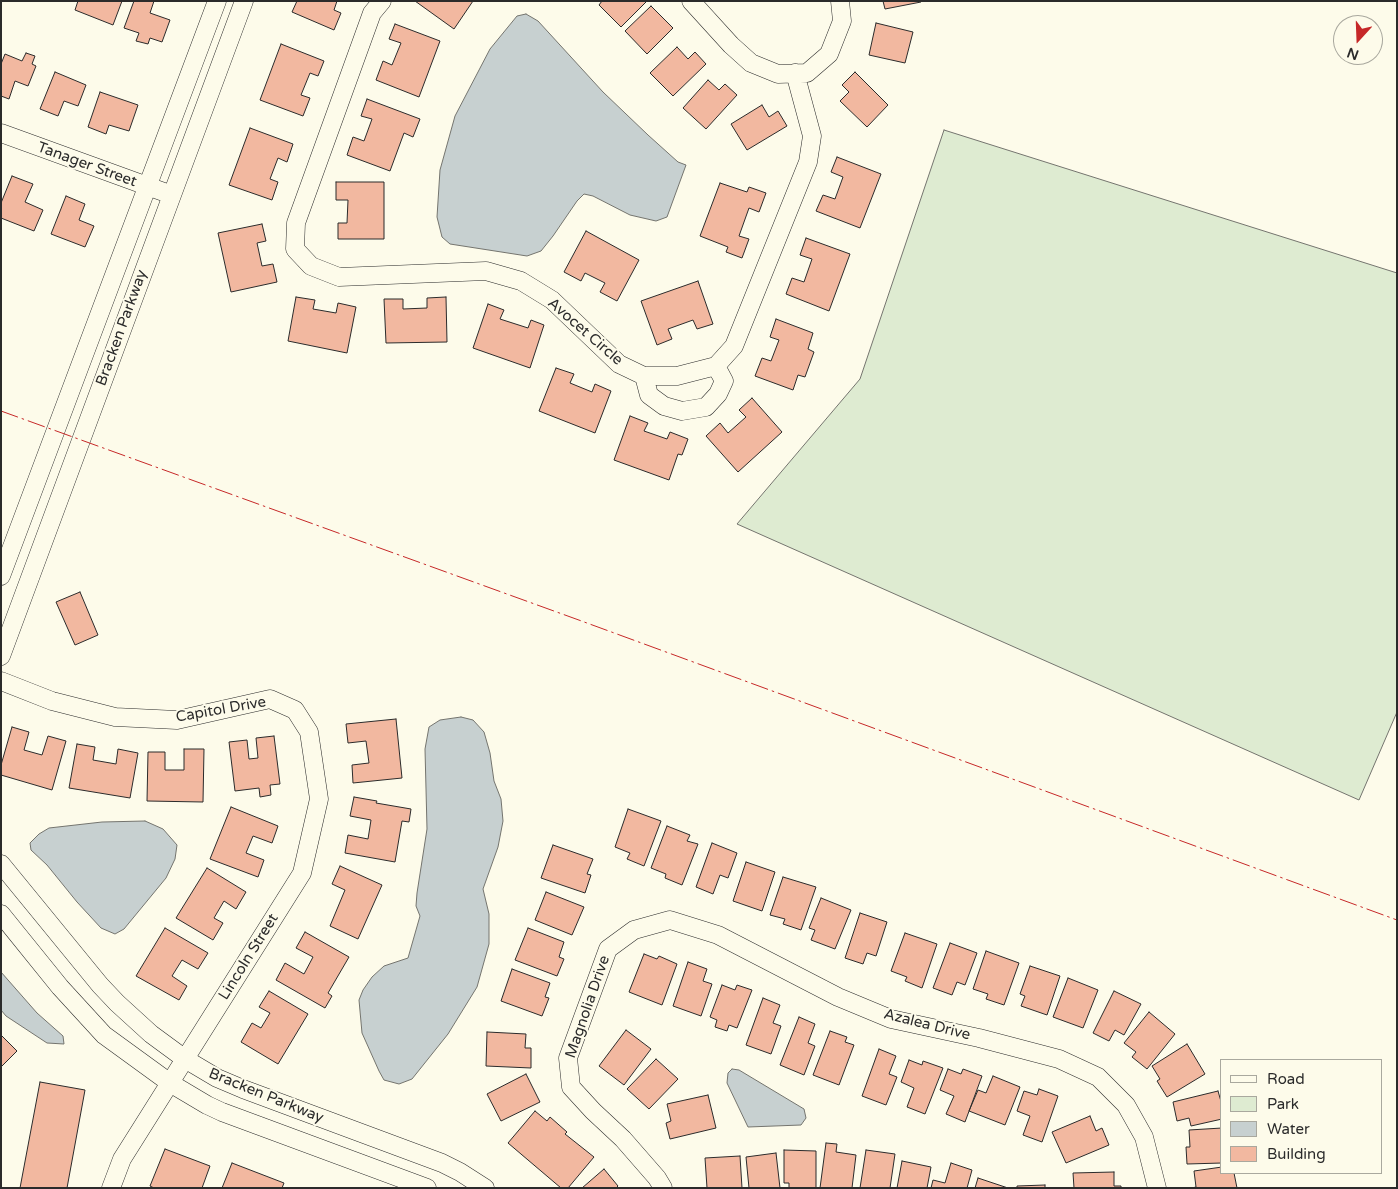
<!DOCTYPE html>
<style>
body{margin:0}
#map{position:relative;width:1398px;height:1189px;overflow:hidden;background:#fdfbea;font-family:"Varela Round",sans-serif}
canvas{display:block}
.frame{position:absolute;inset:0;border:2px solid #2b2b2b;pointer-events:none}
.legend{position:absolute;left:1220px;top:1059px;width:162px;height:115px;box-sizing:border-box;background:#fdfbea;border:1px solid #a9a89e;margin:0;padding:6px 9px;list-style:none;font-size:15px;color:#2b2b2b}
.legend li{display:flex;align-items:center;gap:10px;height:25px}
.legend b{width:25px;border:1px solid #a9a89e}
.north{position:absolute;left:1333px;top:15px;width:50px;height:50px;box-sizing:border-box;background:#fdfbea;border:1px solid #a9a89e;border-radius:50%;rotate:200deg;font-size:14px;font-weight:700;line-height:20px;text-align:center;color:#2b2b2b}
.north::after{content:'';display:block;margin:auto;width:18px;height:22px;background:#c62828;clip-path:polygon(50% 0,100% 100%,50% 72%,0 100%)}
</style>
<div id="map">
<canvas width="1398" height="1189"></canvas>
<div class="frame"></div>
<ul class="legend">
<li><b style="height:6px;background:#fdfbea"></b>Road</li>
<li><b style="height:14px;background:#deebd1"></b>Park</li>
<li><b style="height:14px;background:#c7d0d0"></b>Water</li>
<li><b style="height:14px;background:#f2b8a0"></b>Building</li>
</ul>
<div class="north">N</div>
</div>
<script>
const context = document.querySelector('canvas').getContext('2d');
context.lineJoin = 'round';
function fill(path, color) { context.fillStyle = color; context.fill(path, 'evenodd'); }
const shape = rows => new Path2D(rows.map(r => 'M' + r).join(''));
function stroke(path, color, width, dash) { context.strokeStyle = color; context.lineWidth = width; context.lineCap = dash ? 'butt' : 'round'; context.setLineDash(dash || []); context.stroke(path); }
function write(font, color, halo, rows, align = 'center') {
  context.font = font + ' "Varela Round",sans-serif'; context.lineWidth = 4; context.setLineDash([]); context.textBaseline = 'middle'; context.strokeStyle = halo; context.fillStyle = color; for (const [text, x, y, turn = 0] of rows) {
    context.save(); context.translate(x, y); context.rotate((+turn || 0) * Math.PI / 180); context.textAlign = isNaN(turn) ? turn : align; if (halo) context.strokeText(text, 0, 0); context.fillText(text, 0, 0); context.restore();
  }
}
const green = shape([
 [944,130,1397,273,1397,712,1359,800,737,524,860,379,944,130]
]);
fill(green, '#deebd1');
stroke(green, '#74746e', 1);
const water = shape([
 [526,14,538,21,603,92,648,135,678,162,686,165,667,217,656,221,630,215,593,196,584,194,577,201,553,236,541,251,527,256,450,244,442,237,437,217,440,170,455,116,490,49,517,16,526,14],
 [461,717,473,720,484,732,490,753,494,781,501,799,503,821,498,847,483,889,489,914,489,944,477,987,448,1034,412,1079,399,1084,384,1080,379,1071,362,1033,359,1000,363,990,372,977,384,966,408,958,420,916,416,906,417,893,427,829,425,749,429,727,440,720,461,717],
 [145,821,163,829,177,845,175,859,166,878,124,929,115,934,101,928,77,902,47,865,31,850,30,843,39,834,49,828,102,822,145,821],
 [1,972,37,1013,63,1036,64,1044,47,1043,6,1016,1,1010,1,972],
 [732,1069,739,1070,804,1109,806,1118,801,1125,748,1127,727,1083,728,1073,732,1069]
]);
fill(water, '#c7d0d0');
stroke(water, '#74746e', 1);
const building = shape([
 [78,1,122,1,113,25,75,10,78,1],
 [134,1,154,1,150,13,170,20,162,42,150,38,148,44,136,41,139,33,124,28,134,1],
 [297,1,337,1,334,10,341,13,334,30,292,12,297,1],
 [415,1,473,1,454,29,415,1],
 [602,1,646,1,646,2,621,27,599,5,602,1],
 [883,1,920,1,921,2,885,9,883,1],
 [651,6,673,28,647,54,625,31,651,6],
 [876,23,913,32,905,63,869,55,876,23],
 [395,24,440,41,419,97,376,80,383,61,392,65,401,43,389,39,395,24],
 [281,44,324,61,318,76,310,73,301,95,310,98,303,116,260,100,281,44],
 [677,47,688,59,695,52,706,64,673,96,650,73,677,47],
 [26,53,35,56,32,64,36,66,28,86,15,81,9,99,1,96,1,64,5,54,22,61,26,53],
 [55,72,86,85,78,106,64,101,58,116,40,109,55,72],
 [855,72,888,105,867,127,840,101,849,92,842,85,855,72],
 [708,80,719,90,725,84,737,95,706,129,683,108,708,80],
 [100,92,138,105,129,131,109,125,106,134,88,127,100,92],
 [367,99,420,119,413,137,404,133,390,171,347,155,353,137,364,141,372,119,361,116,367,99],
 [762,105,769,117,778,111,787,126,747,150,731,124,762,105],
 [250,128,293,144,287,162,278,158,270,179,278,182,272,200,229,185,250,128],
 [837,157,881,174,860,228,816,211,823,195,835,199,843,177,831,172,837,157],
 [12,176,33,184,25,202,43,210,34,231,1,218,1,203,12,176],
 [336,182,384,182,384,239,338,239,338,223,347,223,348,200,336,200,336,182],
 [720,183,747,192,749,187,766,193,759,212,749,208,739,236,749,239,742,258,726,252,728,247,700,236,720,183],
 [66,196,85,204,79,220,94,226,85,247,51,234,66,196],
 [262,224,266,241,257,243,262,266,273,264,277,282,231,292,218,233,262,224],
 [586,231,639,260,617,301,600,292,605,283,585,273,581,281,564,272,586,231],
 [806,238,850,254,829,311,786,294,792,278,804,282,812,259,800,255,806,238],
 [698,281,713,324,697,329,693,320,668,329,672,339,657,345,641,301,698,281],
 [296,297,315,300,313,309,336,313,338,303,356,307,347,353,288,341,296,297],
 [446,297,447,342,386,343,384,299,403,299,403,309,427,308,427,298,446,297],
 [488,304,504,310,500,319,528,328,531,320,544,325,530,368,473,348,488,304],
 [776,319,813,333,808,349,814,352,805,377,798,375,793,390,755,376,762,358,771,361,779,340,770,337,776,319],
 [556,368,574,374,570,383,592,392,595,384,611,391,595,433,539,411,556,368],
 [752,398,782,432,738,472,706,436,720,423,728,433,746,417,739,410,752,398],
 [630,416,648,423,644,431,667,439,670,432,688,439,682,455,678,454,669,480,614,460,630,416],
 [80,592,98,635,75,645,56,602,80,592],
 [396,719,402,778,353,783,352,765,369,763,366,741,348,743,346,724,396,719],
 [12,727,29,732,24,750,42,755,48,736,66,741,52,790,1,775,1,765,12,727],
 [274,736,280,784,270,785,271,795,260,797,259,788,235,791,229,742,247,740,249,759,258,758,256,738,274,736],
 [77,744,95,747,93,760,116,764,118,749,138,753,130,798,69,788,77,744],
 [184,749,204,749,203,802,147,801,148,752,165,752,165,770,184,770,184,749],
 [354,797,377,801,376,803,411,809,409,822,402,821,395,862,345,853,348,835,368,839,371,820,350,816,354,797],
 [231,807,278,826,272,843,253,836,246,853,264,860,258,877,210,859,231,807],
 [628,809,661,821,644,866,627,859,630,853,615,847,628,809],
 [667,826,690,835,687,841,698,844,682,885,665,878,666,874,651,868,667,826],
 [712,843,737,853,728,878,720,875,713,894,696,887,712,843],
 [553,845,593,859,587,874,591,875,585,893,541,878,553,845],
 [746,862,775,872,762,911,733,901,746,862],
 [340,866,382,885,358,939,330,926,345,890,332,884,340,866],
 [207,868,246,892,236,909,224,901,214,918,223,923,213,940,176,918,207,868],
 [783,877,816,887,801,930,783,924,785,919,770,915,783,877],
 [546,892,584,907,572,935,535,920,546,892],
 [821,898,851,910,835,949,811,940,815,930,809,928,821,898],
 [860,913,887,922,876,956,867,953,863,964,845,958,860,913],
 [165,928,208,953,198,969,182,960,172,976,187,986,179,1000,136,976,165,928],
 [528,928,564,942,559,957,564,959,557,976,515,960,528,928],
 [305,932,349,957,328,993,332,996,325,1008,276,980,285,963,304,974,313,957,296,948,305,932],
 [905,933,937,944,922,988,905,981,907,977,891,971,905,933],
 [950,943,977,953,965,985,957,982,952,995,933,988,950,943],
 [986,951,1019,963,1004,1005,986,999,988,994,973,989,986,951],
 [644,954,657,959,659,956,677,964,662,1005,629,992,644,954],
 [688,962,707,969,703,981,712,984,701,1016,673,1006,688,962],
 [1030,966,1060,976,1047,1015,1021,1006,1025,996,1020,994,1030,966],
 [512,969,550,983,545,997,549,998,542,1016,501,1001,512,969],
 [1068,978,1098,990,1083,1028,1053,1017,1068,978],
 [722,985,735,990,737,985,752,990,737,1028,729,1025,727,1031,715,1027,717,1020,710,1017,722,985],
 [269,991,308,1014,278,1064,241,1042,252,1023,261,1028,270,1013,259,1007,269,991],
 [1114,991,1141,1004,1124,1035,1115,1030,1109,1041,1093,1033,1114,991],
 [763,998,780,1005,773,1023,781,1026,771,1054,746,1045,763,998],
 [1149,1012,1175,1034,1147,1069,1132,1057,1136,1052,1124,1043,1149,1012],
 [799,1017,815,1024,808,1043,815,1046,804,1075,780,1065,799,1017],
 [626,1030,651,1049,624,1085,599,1066,626,1030],
 [830,1031,847,1037,845,1042,854,1045,839,1085,813,1075,830,1031],
 [487,1032,526,1034,525,1048,531,1048,531,1068,486,1066,487,1032],
 [1,1035,17,1051,1,1067,1,1035],
 [1187,1044,1205,1074,1167,1097,1157,1081,1160,1079,1152,1066,1187,1044],
 [879,1049,896,1056,889,1074,897,1077,886,1105,862,1096,879,1049],
 [656,1059,678,1079,649,1109,627,1089,656,1059],
 [909,1060,922,1065,923,1061,943,1068,925,1114,907,1107,914,1088,901,1082,909,1060],
 [948,1069,961,1074,963,1069,982,1076,965,1122,946,1114,954,1096,940,1090,948,1069],
 [526,1074,540,1102,501,1121,487,1094,526,1074],
 [993,1076,1020,1087,1005,1125,969,1111,978,1090,986,1093,993,1076],
 [40,1082,85,1090,67,1188,20,1188,40,1082],
 [1039,1089,1058,1096,1042,1142,1023,1135,1030,1116,1017,1111,1024,1091,1037,1095,1039,1089],
 [1218,1091,1222,1105,1222,1119,1191,1126,1189,1118,1177,1121,1173,1102,1218,1091],
 [708,1095,716,1128,670,1139,666,1123,671,1121,667,1104,708,1095],
 [535,1111,547,1121,550,1117,567,1132,565,1134,594,1157,568,1188,561,1188,508,1143,535,1111],
 [1090,1116,1096,1131,1102,1128,1109,1145,1066,1163,1052,1132,1090,1116],
 [1222,1128,1222,1163,1187,1164,1186,1147,1190,1147,1189,1130,1222,1128],
 [826,1143,837,1144,836,1152,856,1155,852,1188,820,1188,826,1143],
 [165,1149,210,1166,202,1188,154,1188,150,1186,165,1149],
 [784,1150,816,1151,816,1188,789,1188,789,1183,784,1183,784,1150],
 [866,1150,895,1154,890,1188,860,1188,866,1150],
 [776,1153,780,1188,749,1188,746,1157,776,1153],
 [740,1156,742,1188,707,1188,705,1158,740,1156],
 [902,1161,931,1167,927,1188,897,1188,902,1161],
 [232,1163,284,1183,282,1188,222,1188,232,1163],
 [951,1163,972,1170,967,1188,931,1188,933,1180,945,1183,951,1163],
 [1222,1167,1222,1173,1234,1173,1237,1188,1192,1188,1196,1187,1194,1171,1222,1167],
 [604,1169,618,1186,616,1188,582,1188,604,1169],
 [1114,1172,1114,1186,1121,1186,1121,1188,1074,1188,1073,1173,1114,1172],
 [978,1178,1008,1188,975,1188,978,1178],
 [1045,1185,1045,1188,1017,1188,1017,1186,1045,1185]
]);
fill(building, '#f2b8a0');
stroke(building, '#2b2b2b', 1);
const minor = shape([
 [382,1,372,13,296,223,295,249,311,266,339,277,486,271,521,281,552,300,619,364,644,376,677,376,716,366,734,346,808,162,812,136,795,73],
 [691,1,731,45,751,63,778,74,807,73,829,54,842,21,840,1],
 [1,133,172,195],
 [644,376,649,395,664,406,682,411,706,407,718,394,724,381,716,366],
 [1,576,217,1],
 [1,656,244,1],
 [1,681,52,701,115,717,177,720,270,699,295,710,309,732,319,799,302,873,122,1159,111,1188],
 [1,864,100,985,117,1003,151,1034,185,1059,217,1078,243,1089,442,1163,460,1172,485,1188],
 [1,914,60,987,104,1035,170,1083,207,1105,222,1112,427,1188],
 [663,1188,657,1178,623,1139,593,1111,571,1087,568,1058,608,949,634,930,670,920,718,935,838,997,891,1019,979,1038,1059,1059,1098,1077,1126,1105,1144,1137,1157,1188]
]);
stroke(minor, '#2b2b2b', 19);
stroke(minor, '#fdfbea', 18);
stroke(shape([
 [1,411,576,619,1397,920]
]), '#c62828', 1, [18, 4, 2.5, 4]);
write('15px', '#2b2b2b', '#fdfbea', [
 ["Tanager Street",87,165,20],
 ["Bracken Parkway",122,328,-70],
 ["Avocet Circle",585,332,41],
 ["Capitol Drive",221,710,-10],
 ["Lincoln Street",249,957,-58],
 ["Magnolia Drive",588,1007,-71],
 ["Azalea Drive",927,1025,14],
 ["Bracken Parkway",266,1096,22]
]);
</script>
